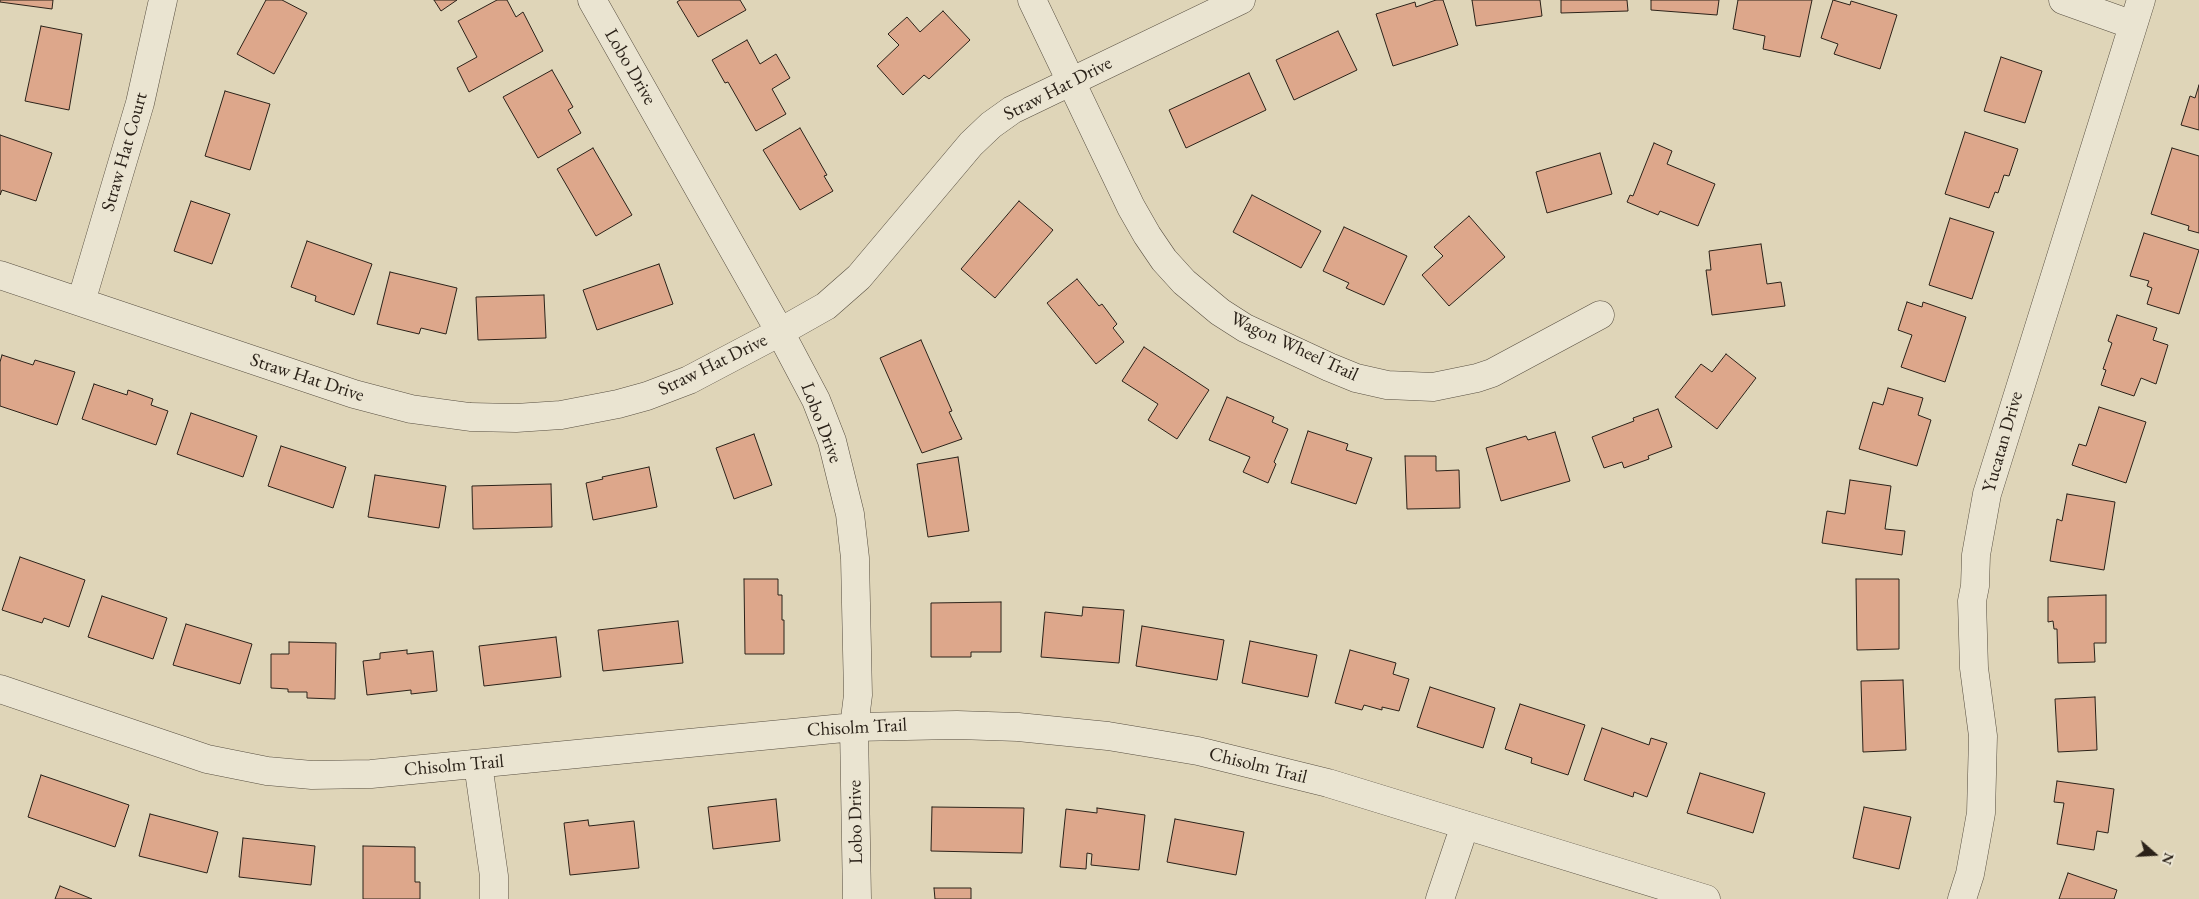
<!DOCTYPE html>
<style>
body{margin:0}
#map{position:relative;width:2199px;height:899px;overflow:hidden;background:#dfd5b8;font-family:"EB Garamond",serif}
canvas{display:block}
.north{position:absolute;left:2129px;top:829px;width:50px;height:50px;-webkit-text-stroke:4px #eae4d1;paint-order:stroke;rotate:109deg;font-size:14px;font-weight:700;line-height:20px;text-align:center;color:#2b2219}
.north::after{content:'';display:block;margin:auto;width:18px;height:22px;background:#2b2219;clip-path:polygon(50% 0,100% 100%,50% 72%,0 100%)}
</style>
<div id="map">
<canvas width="2199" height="899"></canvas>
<div class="north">N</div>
</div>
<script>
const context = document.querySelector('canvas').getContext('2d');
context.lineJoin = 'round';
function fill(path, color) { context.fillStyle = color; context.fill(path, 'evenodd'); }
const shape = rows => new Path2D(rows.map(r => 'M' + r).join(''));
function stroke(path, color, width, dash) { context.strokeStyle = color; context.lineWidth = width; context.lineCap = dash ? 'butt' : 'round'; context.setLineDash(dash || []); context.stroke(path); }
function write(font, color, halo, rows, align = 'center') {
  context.font = font + ' "EB Garamond",serif'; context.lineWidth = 4; context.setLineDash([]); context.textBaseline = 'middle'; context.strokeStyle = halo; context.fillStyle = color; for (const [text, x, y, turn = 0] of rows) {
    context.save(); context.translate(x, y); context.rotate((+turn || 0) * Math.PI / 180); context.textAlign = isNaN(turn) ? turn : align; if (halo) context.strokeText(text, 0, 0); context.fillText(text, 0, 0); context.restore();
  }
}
const building = shape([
 [0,0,53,0,52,9,0,2,0,0],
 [266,0,282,0,307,13,274,74,237,54,266,0],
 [434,0,457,0,441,11,434,0],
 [497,0,507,0,516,17,523,12,543,51,469,92,457,68,477,57,458,21,497,0],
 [680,0,740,0,746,10,698,37,677,2,680,0],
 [1436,0,1443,0,1458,45,1393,66,1376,14,1415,2,1416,7,1436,0],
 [1472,0,1540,0,1542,16,1476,26,1472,0],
 [1561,0,1627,0,1628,11,1561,13,1561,0],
 [1651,0,1719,0,1717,15,1651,10,1651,0],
 [1738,0,1812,0,1800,57,1763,49,1765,36,1733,29,1738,0],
 [1833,0,1850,5,1851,1,1897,15,1880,69,1834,54,1838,44,1821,38,1833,0],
 [943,11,970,40,929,79,924,75,903,95,877,66,899,45,888,34,907,17,920,32,943,11],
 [41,26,82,34,69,110,25,101,41,26],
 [1338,31,1357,70,1294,100,1276,60,1338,31],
 [747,40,760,64,776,54,790,78,772,89,786,114,756,131,728,82,725,83,712,60,747,40],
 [2001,57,2042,71,2025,123,1984,111,2001,57],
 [552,70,573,107,568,110,581,133,538,158,503,97,552,70],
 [1249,73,1266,110,1186,148,1169,110,1249,73],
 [2199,85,2199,130,2181,125,2190,96,2195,98,2199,85],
 [225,91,270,104,250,170,205,156,225,91],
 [800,128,827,175,824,176,833,191,800,210,763,150,800,128],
 [1965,132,2018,149,2009,176,2004,175,1998,193,1995,192,1989,208,1945,194,1965,132],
 [0,135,52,153,36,201,2,190,0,195,0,135],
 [1654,143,1672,151,1667,164,1715,184,1698,226,1660,211,1658,215,1627,202,1630,195,1633,196,1654,143],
 [593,148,632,215,596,236,557,169,593,148],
 [2172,148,2199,156,2199,233,2188,230,2189,226,2151,214,2172,148],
 [1600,153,1612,194,1547,213,1536,172,1600,153],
 [1252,195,1321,231,1301,268,1233,232,1252,195],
 [191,201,230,214,212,264,174,251,191,201],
 [1019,201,1053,230,995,298,961,269,1019,201],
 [1469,216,1505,257,1449,306,1422,275,1443,256,1434,247,1469,216],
 [1950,218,1994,232,1972,299,1929,285,1950,218],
 [1344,227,1407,256,1384,305,1346,288,1349,283,1323,271,1344,227],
 [2144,233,2199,250,2179,314,2147,304,2152,288,2147,286,2149,281,2130,276,2144,233],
 [307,241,372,264,354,315,315,301,316,296,291,287,307,241],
 [1761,244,1767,284,1781,282,1785,306,1712,315,1706,270,1711,270,1709,251,1761,244],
 [659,264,673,304,597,330,583,290,659,264],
 [390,272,457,288,446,334,421,328,419,334,377,324,390,272],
 [1077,279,1099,306,1102,304,1117,324,1113,328,1124,342,1096,364,1047,303,1077,279],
 [544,295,546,338,478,340,476,297,544,295],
 [1907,302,1922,307,1923,302,1966,317,1945,382,1901,367,1912,335,1898,330,1907,302],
 [2117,315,2157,328,2153,340,2168,345,2156,384,2141,378,2134,396,2101,385,2106,370,2103,369,2112,343,2108,341,2117,315],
 [921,340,952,411,949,412,962,439,922,453,880,358,921,340],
 [1144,347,1209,390,1177,439,1148,420,1158,404,1122,381,1144,347],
 [1726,354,1756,378,1717,429,1675,397,1701,364,1712,372,1726,354],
 [2,355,33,365,35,360,75,372,57,425,0,406,0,362,2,355],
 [94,384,127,395,128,390,153,399,151,405,168,411,156,445,82,419,94,384],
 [1888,388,1923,398,1918,415,1931,420,1917,466,1859,449,1873,402,1883,405,1888,388],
 [1227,397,1274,417,1272,422,1288,429,1274,462,1276,464,1268,483,1243,472,1250,457,1209,440,1227,397],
 [2099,407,2146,422,2126,483,2072,465,2079,444,2086,446,2099,407],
 [1658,409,1672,447,1648,456,1649,459,1624,468,1622,462,1604,468,1592,437,1634,421,1633,418,1658,409],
 [191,413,257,436,243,477,177,454,191,413],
 [1308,431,1348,444,1346,450,1372,458,1356,504,1291,483,1308,431],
 [1555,432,1570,481,1501,501,1486,448,1526,436,1528,440,1555,432],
 [754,434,772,485,734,499,716,448,754,434],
 [281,446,346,467,333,508,268,486,281,446],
 [1405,456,1436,456,1436,471,1459,470,1460,508,1407,509,1405,456],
 [958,457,969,531,928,537,917,464,958,457],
 [649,467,657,507,593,520,586,483,603,479,602,477,649,467],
 [375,475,446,486,439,528,368,517,375,475],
 [1850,480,1891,486,1885,529,1905,531,1902,555,1822,543,1827,511,1845,514,1850,480],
 [551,484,552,527,473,529,472,486,551,484],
 [2067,494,2115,502,2104,570,2050,561,2057,519,2062,521,2067,494],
 [20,557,85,580,69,627,44,618,42,623,2,610,20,557],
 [744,579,778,579,778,595,782,595,782,620,784,620,784,654,745,654,744,579],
 [1856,579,1899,579,1899,649,1857,650,1856,579],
 [2106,595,2106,643,2094,643,2095,662,2058,663,2057,629,2054,629,2053,621,2048,622,2048,597,2106,595],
 [102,596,167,618,153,659,88,637,102,596],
 [1001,602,1001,652,971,652,971,657,931,657,931,603,1001,602],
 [1083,607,1124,610,1119,663,1041,657,1045,612,1082,616,1083,607],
 [678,621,683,663,603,671,598,630,678,621],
 [186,624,252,644,240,684,173,665,186,624],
 [1142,626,1224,640,1217,680,1136,666,1142,626],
 [556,637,561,677,484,686,479,646,556,637],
 [1250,641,1317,655,1308,697,1242,683,1250,641],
 [289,642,336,643,335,699,307,698,307,692,288,692,288,689,271,688,271,654,289,654,289,642],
 [407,650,407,654,433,651,437,691,411,694,411,690,367,695,363,661,380,659,380,653,407,650],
 [1350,650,1396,663,1393,674,1409,679,1399,711,1382,707,1382,710,1364,705,1362,710,1335,703,1350,650],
 [1903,680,1906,750,1863,752,1861,681,1903,680],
 [1430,687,1495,708,1483,748,1417,727,1430,687],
 [2095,697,2097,750,2058,752,2055,699,2095,697],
 [1520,704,1585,725,1568,775,1531,763,1532,758,1505,749,1520,704],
 [1602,728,1649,745,1651,738,1667,743,1647,797,1634,792,1633,797,1584,780,1602,728],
 [1700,773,1765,793,1753,833,1687,813,1700,773],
 [41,775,129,805,115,847,28,817,41,775],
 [2057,781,2114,789,2108,833,2097,831,2094,850,2057,844,2064,803,2054,802,2057,781],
 [776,799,780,841,713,849,708,807,776,799],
 [932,807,1024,808,1022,853,931,851,932,807],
 [1864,807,1911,817,1899,869,1853,858,1864,807],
 [1097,808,1145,815,1139,870,1091,865,1092,854,1087,853,1086,869,1060,867,1066,809,1097,813,1097,808],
 [150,814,218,832,207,873,139,856,150,814],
 [1175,819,1244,832,1236,875,1167,862,1175,819],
 [588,820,589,826,634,821,639,868,570,875,564,823,588,820],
 [243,838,315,846,311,885,239,877,243,838],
 [363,846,415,847,415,882,420,882,420,899,363,899,363,846],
 [2068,873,2117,890,2114,899,2059,899,2068,873],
 [60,886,92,899,55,899,60,886],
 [934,888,971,888,971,899,935,899,934,888]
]);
fill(building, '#dda78b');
stroke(building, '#2b2219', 1);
const street = shape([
 [592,0,780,332,816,400,832,441,850,514,855,558,858,695,854,727,857,899],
 [1032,0,1131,207,1147,235,1164,260,1184,282,1220,312,1245,328,1329,367,1356,378,1387,385,1433,387,1477,378,1492,373,1600,315],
 [2063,0,2133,25],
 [0,275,354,394,411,409,470,417,516,418,561,415,618,404,647,396,689,380,780,332,826,306,859,277,971,144,991,125,1012,110,1241,0],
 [81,302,140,103,163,0],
 [0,689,207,759,267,771,312,775,371,774,854,727,957,725,1018,727,1108,736,1198,751,1328,783,1706,899],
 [478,764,494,876,494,899],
 [1440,899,1465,825],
 [1962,899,1970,874,1981,813,1983,736,1974,668,1972,601,1975,586,1976,555,1987,494,2141,0]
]);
stroke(street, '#584f41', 29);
stroke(street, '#eae4d1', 28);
write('19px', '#2b2219', '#eae4d1', [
 ["Lobo Drive",630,67,60],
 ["Straw Hat Drive",1058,89,-27],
 ["Straw Hat Court",125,152,-74],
 ["Wagon Wheel Trail",1294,347,25],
 ["Straw Hat Drive",713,365,-26],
 ["Straw Hat Drive",307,378,18],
 ["Lobo Drive",821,423,69],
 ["Yucatan Drive",2003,442,-74],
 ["Chisolm Trail",857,728,-3],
 ["Chisolm Trail",454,766,-5],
 ["Chisolm Trail",1258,766,14],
 ["Lobo Drive",856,822,-91]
]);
</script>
